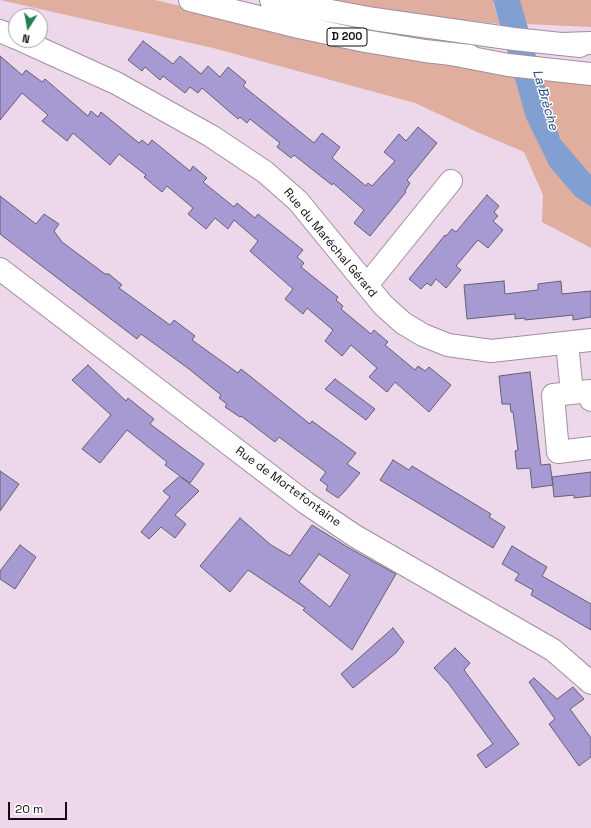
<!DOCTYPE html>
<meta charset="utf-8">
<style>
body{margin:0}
#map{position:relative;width:591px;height:828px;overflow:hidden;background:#ecd8ea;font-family:"Space Grotesk",sans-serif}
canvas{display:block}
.north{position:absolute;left:8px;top:8px;width:40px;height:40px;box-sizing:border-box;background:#fff;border:1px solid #a19ea0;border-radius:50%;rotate:191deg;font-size:11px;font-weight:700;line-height:16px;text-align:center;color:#130c12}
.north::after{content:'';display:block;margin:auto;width:14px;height:18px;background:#207e55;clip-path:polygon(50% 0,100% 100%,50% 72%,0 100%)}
.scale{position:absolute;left:8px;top:802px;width:59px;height:18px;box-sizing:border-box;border:2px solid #130c12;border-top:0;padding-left:5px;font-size:12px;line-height:14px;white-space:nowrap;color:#130c12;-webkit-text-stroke:3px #fff;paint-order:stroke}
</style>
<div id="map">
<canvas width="591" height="828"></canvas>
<div class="north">N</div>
<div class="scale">20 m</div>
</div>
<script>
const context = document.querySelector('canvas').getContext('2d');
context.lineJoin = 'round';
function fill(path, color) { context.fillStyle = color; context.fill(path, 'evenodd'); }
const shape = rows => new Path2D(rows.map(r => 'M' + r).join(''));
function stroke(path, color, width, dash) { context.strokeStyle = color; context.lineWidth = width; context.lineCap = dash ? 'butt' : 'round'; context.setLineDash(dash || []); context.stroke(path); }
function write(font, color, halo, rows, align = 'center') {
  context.font = font + ' "Space Grotesk",sans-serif'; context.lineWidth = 3; context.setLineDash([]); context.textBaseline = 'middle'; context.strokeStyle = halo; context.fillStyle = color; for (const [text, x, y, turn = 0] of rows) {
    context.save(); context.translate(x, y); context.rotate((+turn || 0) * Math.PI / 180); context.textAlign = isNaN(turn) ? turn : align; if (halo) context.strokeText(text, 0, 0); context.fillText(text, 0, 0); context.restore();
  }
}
fill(shape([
 [0,0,155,0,216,14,591,80,591,248,542,222,543,195,524,152,477,132,415,103,213,48],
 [328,0,591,0,591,27,527,24,525,18,493,3,500,24,435,17]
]), '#dfae9f');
fill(shape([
 [493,0,520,0,560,139,591,175,591,207,575,196,550,167,526,118]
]), '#829fd1');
const building = shape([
 [143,41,173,64,180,56,201,74,208,66,220,77,228,67,246,82,243,86,314,143,322,133,340,147,332,158,366,186,368,183,372,186,395,161,384,152,399,134,406,141,418,127,437,143,407,180,410,183,405,191,406,192,370,236,354,223,364,210,333,183,332,185,294,155,291,158,277,147,280,143,250,119,247,123,240,117,238,119,202,88,198,93,190,87,185,93,163,76,160,80,145,67,142,71,128,60,143,41],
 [0,56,22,75,26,70,42,82,45,79,88,116,91,111,98,117,101,112,139,143,142,140,148,145,152,140,190,171,193,166,207,178,203,182,234,207,237,203,255,218,258,214,303,250,297,257,304,263,301,267,338,297,336,300,343,306,341,309,371,334,374,330,388,342,385,345,415,370,418,366,425,371,429,367,451,385,429,412,395,382,387,392,369,377,377,368,351,345,342,356,325,341,333,330,307,308,303,314,285,299,293,289,250,251,258,241,234,220,228,229,215,218,206,229,188,214,193,208,167,186,162,192,144,177,146,175,119,154,110,165,73,133,67,141,42,121,48,115,22,93,0,120,0,56],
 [487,195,499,206,494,212,498,216,493,221,503,230,488,248,478,240,456,266,461,270,446,288,436,279,431,286,427,283,421,289,409,279,445,235,446,236,452,229,456,232,487,195],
 [0,196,36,224,44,214,59,224,54,231,62,242,105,274,109,274,122,285,119,288,170,325,174,320,195,336,192,340,238,373,241,369,310,424,312,421,356,453,347,464,360,473,345,491,338,498,326,490,328,486,320,480,326,472,279,437,275,442,241,416,240,417,225,407,227,404,219,398,221,395,189,369,141,334,137,339,0,234,0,196],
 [504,281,505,294,538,290,538,284,561,281,562,294,591,291,591,317,573,320,573,315,525,320,525,318,515,319,515,314,467,319,464,285,504,281],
 [88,365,126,401,128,398,154,419,150,424,204,464,190,483,181,477,199,491,175,515,186,524,175,538,161,527,149,539,141,532,170,497,163,491,180,476,165,465,167,462,127,430,100,463,82,449,111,415,72,380,88,365],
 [530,372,541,465,550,464,553,485,532,488,530,468,517,469,515,451,518,450,513,412,511,412,510,404,502,404,499,376,530,372],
 [335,379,375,409,366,420,325,389,335,379],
 [393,460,409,470,412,466,491,514,489,517,505,527,493,548,380,480,393,460],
 [0,471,19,484,0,511,0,471],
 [591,472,591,496,574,498,574,495,554,497,552,477,591,472],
 [240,518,271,545,290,556,312,525,349,548,396,574,352,650,303,610,305,608,248,570,230,592,200,566,240,518],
 [319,554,350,575,330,607,299,582,319,554],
 [20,545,36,557,15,589,0,579,0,571,20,545],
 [512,546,547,567,542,576,591,604,591,630,531,595,533,590,515,580,519,574,502,564,512,546],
 [393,628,404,642,396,653,353,688,341,674,393,628],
 [455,648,470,663,464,670,519,744,486,768,477,755,493,744,449,684,434,668,455,648],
 [534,678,557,699,573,687,584,699,570,709,591,738,591,757,579,766,549,724,555,719,529,682,534,678]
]);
fill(building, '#a79ad2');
stroke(building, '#635f73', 1);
const street = shape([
 [0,31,16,38],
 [21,40,116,83,211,136,265,172,298,201,383,305,403,323,423,335,448,345,491,351,591,340],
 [0,269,306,503,355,536,553,650,591,683],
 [367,285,451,181],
 [567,343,572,393],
 [591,400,590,391,553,395,558,452,591,448]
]);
const primary = shape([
 [190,0,299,27,365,41,425,51,470,56],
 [271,0,374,19,514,39,580,46]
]);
const highway = shape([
 [561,44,591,43],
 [451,54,508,65,591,74]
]);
stroke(street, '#a18e9f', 24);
stroke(primary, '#a18e9f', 24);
stroke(highway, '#a18e9f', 24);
stroke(street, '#fff', 22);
stroke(primary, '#fff', 22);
stroke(highway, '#fff', 22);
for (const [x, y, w] of [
 [347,37,40]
]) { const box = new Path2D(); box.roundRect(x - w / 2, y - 9, w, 18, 3); context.fillStyle = '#fff'; context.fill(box); stroke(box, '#130c12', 1); }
write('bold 11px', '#130c12', null, [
 ["D 200",347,37]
]);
write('12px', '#130c12', '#fff', [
 ["Rue du Maréchal Gérard",330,243,50],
 ["Rue de Mortefontaine",288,487,36]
]);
write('italic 13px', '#204280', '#fff', [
 ["La Brèche",545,100,74]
]);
</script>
